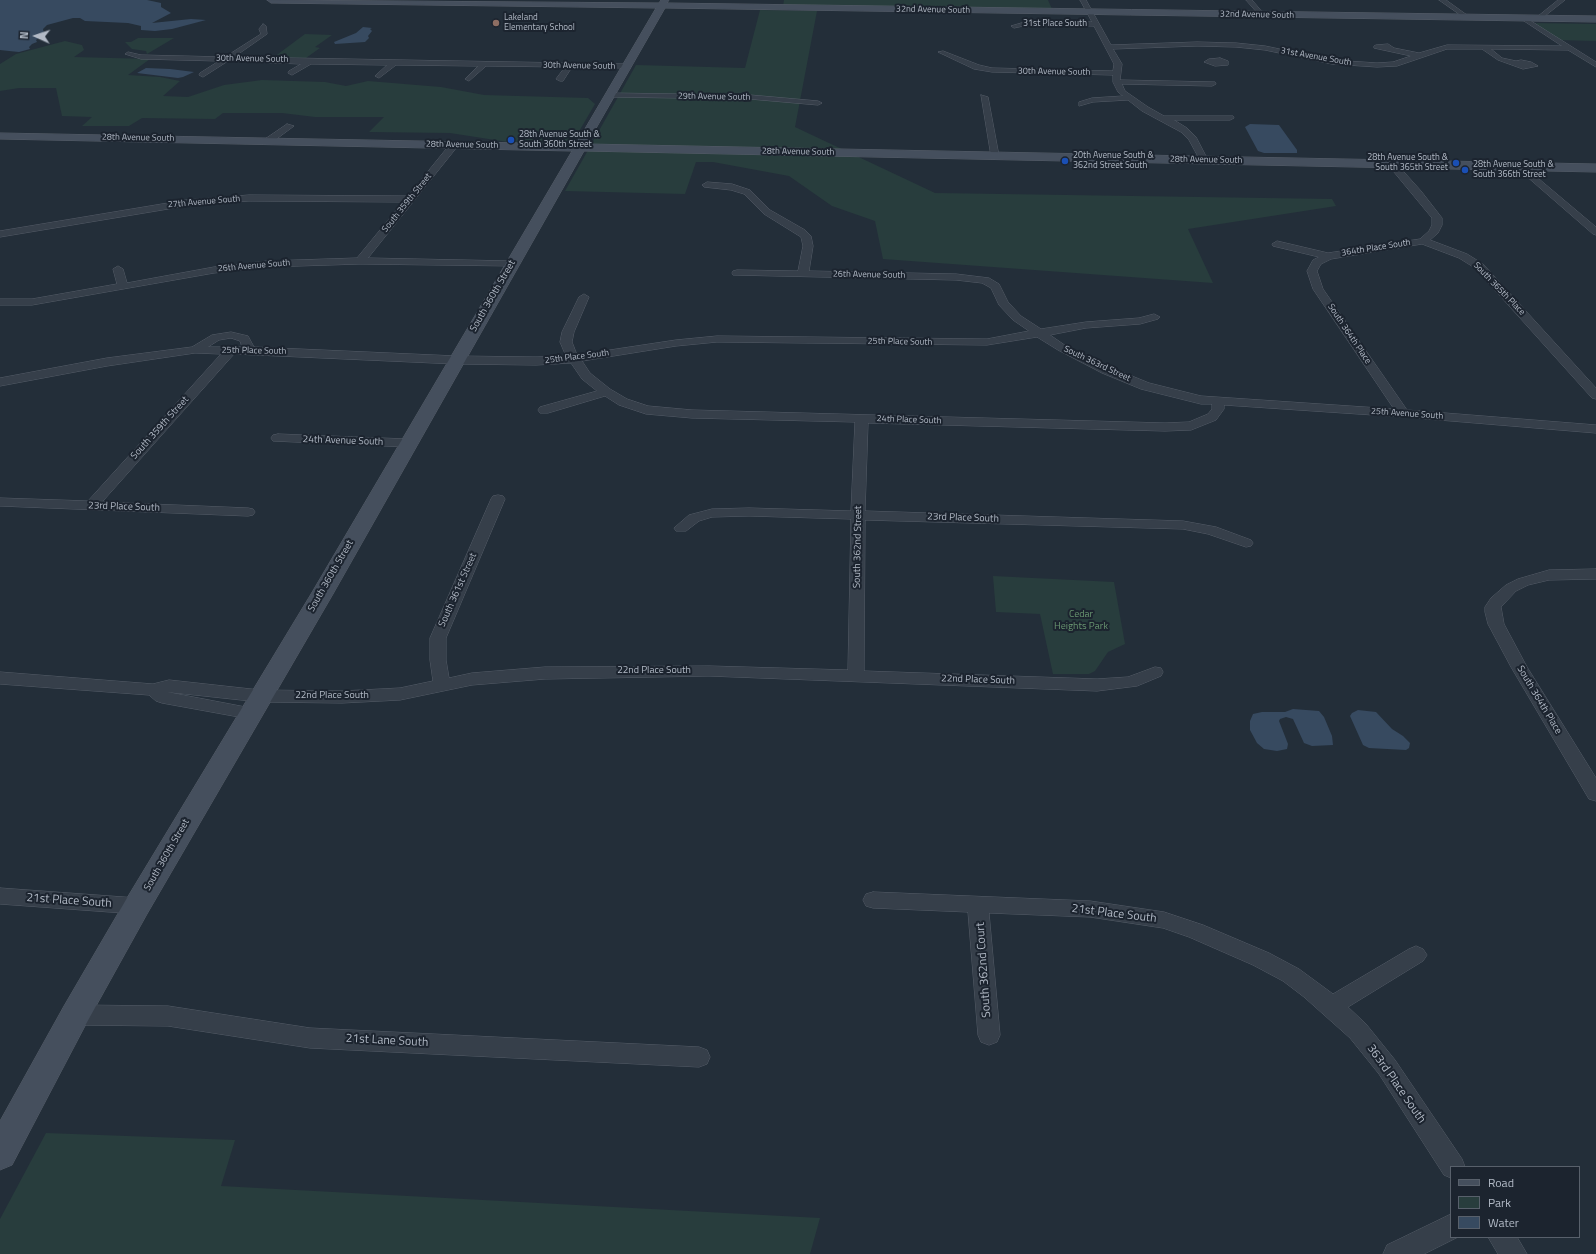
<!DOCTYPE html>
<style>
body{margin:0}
#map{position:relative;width:1596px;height:1254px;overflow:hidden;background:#232e39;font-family:"Titillium Web",sans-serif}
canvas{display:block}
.legend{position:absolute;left:1450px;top:1166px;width:130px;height:72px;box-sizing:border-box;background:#1c242f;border:1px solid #58606b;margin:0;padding:5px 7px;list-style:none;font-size:12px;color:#b2bac6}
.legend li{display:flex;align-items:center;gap:8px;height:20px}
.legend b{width:20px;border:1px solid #58606b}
.north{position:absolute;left:16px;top:16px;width:40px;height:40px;-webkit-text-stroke:3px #1c242f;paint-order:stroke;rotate:273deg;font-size:11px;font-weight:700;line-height:16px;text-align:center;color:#b2bac6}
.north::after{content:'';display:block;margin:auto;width:14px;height:18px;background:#b2bac6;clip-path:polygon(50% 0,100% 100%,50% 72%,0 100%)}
</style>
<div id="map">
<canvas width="1596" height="1254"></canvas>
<ul class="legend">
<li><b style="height:5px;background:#454f5d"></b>Road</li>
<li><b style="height:11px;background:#283d3d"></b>Park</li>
<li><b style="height:11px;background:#374a60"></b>Water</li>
</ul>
<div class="north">N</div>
</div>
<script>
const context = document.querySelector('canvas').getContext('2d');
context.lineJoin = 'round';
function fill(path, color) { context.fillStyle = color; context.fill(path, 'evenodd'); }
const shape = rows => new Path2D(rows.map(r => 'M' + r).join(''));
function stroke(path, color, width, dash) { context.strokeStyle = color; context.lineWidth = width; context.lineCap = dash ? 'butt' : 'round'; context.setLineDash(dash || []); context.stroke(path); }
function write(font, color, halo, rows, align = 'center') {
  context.font = font + ' "Titillium Web",sans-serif'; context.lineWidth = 4; context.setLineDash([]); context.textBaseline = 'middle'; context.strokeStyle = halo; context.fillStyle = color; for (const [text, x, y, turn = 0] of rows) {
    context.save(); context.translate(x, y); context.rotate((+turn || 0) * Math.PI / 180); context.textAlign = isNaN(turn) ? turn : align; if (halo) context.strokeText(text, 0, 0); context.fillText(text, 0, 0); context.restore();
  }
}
fill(shape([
 [784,0,1048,0,1052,9,783,6],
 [760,10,817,11,795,127,935,193,1332,199,1336,206,1188,229,1213,283,883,259,875,221,832,206,789,176,713,162,696,162,685,194,565,191,636,65,745,68],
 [1531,23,1596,24,1596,41,1556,40],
 [305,34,332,35,315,47,320,48,306,58,274,57],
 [138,38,174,38,147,54,146,51,132,49,125,42,131,42],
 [65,41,82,45,84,50,74,57,150,59,128,75,160,77,180,81,163,96,188,97,224,85,262,80,325,82,346,86,368,81,441,87,484,95,588,98,595,104,574,140,562,144,508,142,450,133,369,132,384,117,315,117,282,113,223,113,215,119,142,118,129,126,82,126,92,117,62,116,56,88,19,88,0,91,0,64,16,54],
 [993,576,1114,582,1125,644,1108,652,1095,671,1089,674,1053,674,1040,614,996,612],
 [46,1133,235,1140,221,1186,820,1218,810,1254,0,1254,0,1219]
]), '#283d3d');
fill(shape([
 [0,0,147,0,161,3,161,7,171,13,152,23,191,19,206,20,172,29,155,31,141,30,141,26,128,23,85,21,80,18,73,18,47,25,43,29,44,34,36,40,37,42,32,44,29,47,30,49,19,52,9,51,0,50],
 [363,27,372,28,370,29,372,31,368,36,369,38,365,42,335,44,334,42,356,33],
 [146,68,170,69,194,72,183,77,178,78,137,73],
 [1250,124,1279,125,1297,150,1297,153,1264,153,1258,151,1245,127],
 [1293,709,1319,711,1324,717,1332,736,1333,745,1312,746,1304,743,1293,719,1286,717,1280,719,1279,721,1288,744,1287,749,1277,751,1264,749,1257,743,1250,730,1250,721,1253,714,1262,712,1285,712],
 [1358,710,1376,712,1392,729,1403,736,1410,743,1409,748,1406,750,1369,748,1363,745,1350,716,1352,713]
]), '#374a60');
const street = shape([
 [1080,0,1086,0,1111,45,1197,42,1236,43,1265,46,1332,60,1377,63,1393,62,1411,56,1374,48,1374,46,1376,45,1388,44,1394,48,1419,53,1447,45,1562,46,1521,19,1520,18,1523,16,1596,62,1596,67,1568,50,1491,49,1502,58,1516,61,1521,60,1531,62,1538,66,1523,69,1498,60,1482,49,1447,49,1397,66,1377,67,1332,64,1265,50,1236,47,1197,46,1113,49,1122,64,1120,80,1215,82,1216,84,1212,86,1122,84,1125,91,1148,107,1164,116,1233,116,1234,118,1230,120,1174,120,1187,128,1196,137,1208,160,1204,163,1201,162,1189,140,1181,132,1142,111,1128,100,1093,102,1079,106,1079,102,1092,98,1123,96,1118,92,1113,82,1113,75,992,72,974,69,938,52,943,51,979,65,992,68,1113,71,1114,64,1094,26,1028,25,1014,28,1011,26,1028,21,1092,22,1080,0],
 [1246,0,1252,0,1264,14,1264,16,1260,16,1246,0],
 [1439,0,1446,0,1471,18,1466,19,1439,0],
 [1558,0,1565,0,1541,19,1537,19,1537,17,1558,0],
 [263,24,266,26,267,34,234,57,626,64,630,66,626,68,572,67,563,81,560,81,556,79,565,67,486,66,469,81,465,79,478,66,396,65,379,78,375,76,387,65,311,64,292,75,288,73,289,71,301,64,228,61,203,77,199,75,200,73,219,61,141,59,125,54,128,52,141,55,225,57,261,34,259,29,263,24],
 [1220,58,1228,61,1228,65,1215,66,1204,62,1209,59,1220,58],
 [607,93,750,95,818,101,822,103,818,105,750,99,610,97,607,97,607,93],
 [981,95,988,97,999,156,995,159,991,156,981,95],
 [287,124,294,126,271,143,265,143,265,139,287,124],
 [454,142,457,143,457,147,368,258,511,261,515,262,516,264,515,266,360,264,267,267,214,273,32,305,0,305,0,299,32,299,117,284,113,269,118,266,123,269,127,283,214,267,267,261,357,258,403,202,249,201,186,206,0,237,0,231,186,200,249,195,408,196,451,143,454,142],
 [1392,161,1395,162,1421,191,1442,218,1442,225,1438,233,1430,240,1467,254,1483,264,1596,388,1596,399,1592,398,1475,268,1459,258,1422,244,1331,259,1321,264,1317,271,1323,289,1407,410,1596,425,1596,433,1403,417,1224,405,1224,409,1216,420,1191,430,1165,431,868,423,865,511,1183,521,1216,527,1251,540,1253,543,1251,546,1246,547,1208,534,1183,529,865,520,864,671,1097,679,1128,677,1155,667,1161,668,1163,672,1161,676,1137,686,1097,691,709,676,545,679,472,685,400,700,342,703,260,702,167,692,256,709,259,713,256,717,250,719,162,703,156,701,149,695,0,684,0,672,153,684,169,680,260,690,342,691,400,688,433,681,430,660,430,638,491,499,493,496,498,495,503,496,505,499,446,638,446,660,449,678,472,673,545,667,709,666,848,670,851,519,749,516,712,517,699,521,686,531,676,531,674,528,689,515,712,509,749,508,851,511,855,422,692,418,646,414,619,405,605,396,548,413,540,413,538,410,540,407,597,391,582,379,571,363,536,365,456,364,234,354,102,502,248,508,253,509,255,512,253,515,248,516,0,506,0,498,88,501,221,354,195,353,107,366,0,386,0,378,107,358,192,347,212,335,231,332,248,336,254,347,456,356,536,357,566,356,560,342,562,332,579,297,584,294,589,297,574,332,572,342,577,355,676,340,717,336,987,339,1029,331,1013,320,999,305,991,288,982,283,956,280,733,275,732,273,733,271,737,270,798,271,803,246,801,237,764,214,744,194,731,190,704,187,702,185,707,182,732,184,750,190,770,210,805,230,811,236,813,246,809,271,956,274,989,278,999,284,1008,302,1021,316,1041,329,1086,322,1139,318,1154,314,1160,317,1158,319,1140,324,1086,328,1050,335,1066,346,1110,367,1149,383,1201,396,1394,409,1313,289,1307,271,1313,260,1319,257,1273,246,1272,244,1277,241,1328,253,1420,239,1429,231,1432,225,1432,218,1389,166,1389,162,1392,161],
 [1037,337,1058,350,1102,373,1141,389,1201,404,1212,404,1212,409,1208,414,1189,422,1165,423,692,410,648,406,627,399,610,389,590,373,582,361,676,346,717,342,987,345,1037,337],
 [231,338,240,341,242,347,208,347,219,340,231,338],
 [1520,163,1596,227,1596,235,1593,234,1517,168,1517,164,1520,163],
 [278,434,407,439,414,443,407,447,273,441,271,438,273,435,278,434],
 [1596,569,1596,579,1549,580,1528,585,1516,591,1501,607,1504,624,1527,667,1596,778,1596,801,1589,799,1511,667,1488,624,1485,612,1485,607,1491,598,1506,585,1518,579,1549,570,1596,569],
 [0,888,137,898,144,900,147,906,144,912,137,914,0,904,0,888],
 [873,892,1090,901,1164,912,1203,925,1269,953,1299,969,1333,994,1409,949,1416,946,1423,949,1427,955,1423,961,1348,1007,1366,1024,1395,1060,1462,1159,1465,1167,1451,1167,1451,1178,1444,1175,1379,1074,1350,1038,1304,997,1283,981,1253,965,1189,937,1163,928,1090,917,989,913,1000,1035,997,1042,989,1045,981,1042,978,1035,968,912,873,908,866,906,863,900,866,894,873,892],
 [75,1005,168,1006,310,1028,699,1047,707,1050,710,1057,707,1064,699,1067,310,1048,168,1026,75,1025,67,1022,64,1015,67,1008,75,1005],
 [1451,1214,1451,1237,1458,1237,1424,1254,1383,1254,1387,1245,1451,1214],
 [1488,1237,1517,1237,1527,1254,1498,1254,1488,1237]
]);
const secondary = shape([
 [267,0,659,3,661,0,669,0,667,3,1596,16,1596,22,665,8,587,144,1596,164,1596,172,584,151,333,594,147,914,86,1024,12,1165,0,1170,0,1121,64,1006,127,898,311,594,572,151,0,139,0,133,576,144,656,8,271,3,267,0]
]);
stroke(street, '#555d68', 1);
stroke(secondary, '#555d68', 1);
fill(street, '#363f4a');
fill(secondary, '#454f5d');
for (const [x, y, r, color] of [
 [496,23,4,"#8d6e63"],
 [511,140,4,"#1a4fb4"],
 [1065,161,4,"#1a4fb4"],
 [1456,163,4,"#1a4fb4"],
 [1465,170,4,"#1a4fb4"]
]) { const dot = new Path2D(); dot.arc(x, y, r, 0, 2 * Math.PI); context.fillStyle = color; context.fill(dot); stroke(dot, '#1c242f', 1.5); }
write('9px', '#b2bac6', '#1c242f', [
 ["32nd Avenue South",933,10,1],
 ["32nd Avenue South",1257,15,1],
 ["31st Place South",1055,24],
 ["31st Avenue South",1316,57,10],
 ["30th Avenue South",252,59,1],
 ["30th Avenue South",579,66,1],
 ["30th Avenue South",1054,72,1],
 ["29th Avenue South",714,97,1],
 ["28th Avenue South",138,138,1],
 ["28th Avenue South",462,145,1],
 ["28th Avenue South",798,152,1],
 ["28th Avenue South",1206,160,1],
 ["27th Avenue South",204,202,-5],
 ["South 359th Street",407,203,-51],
 ["364th Place South",1376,248,-9],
 ["26th Avenue South",254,266,-5],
 ["26th Avenue South",869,275,1],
 ["South 365th Place",1499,289,46],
 ["South 364th Place",1349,334,56],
 ["25th Place South",900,342,1],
 ["25th Place South",254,351,1],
 ["25th Place South",577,357,-7],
 ["South 363rd Street",1097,364,25],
 ["25th Avenue South",1407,414,4],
 ["24th Place South",909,420,2]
]);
write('9px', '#b2bac6', '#1c242f', [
 ["Lakeland",504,18],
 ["Elementary School",504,28],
 ["28th Avenue South &",519,135],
 ["South 360th Street",519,145],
 ["20th Avenue South &",1073,156],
 ["362nd Street South",1073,166],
 ["28th Avenue South &",1448,158,"right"],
 ["South 365th Street",1448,168,"right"],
 ["28th Avenue South &",1473,165],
 ["South 366th Street",1473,175]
], 'left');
write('10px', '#b2bac6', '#1c242f', [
 ["South 360th Street",493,296,-60],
 ["South 359th Street",160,428,-48],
 ["24th Avenue South",343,441,2],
 ["23rd Place South",124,507,2],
 ["23rd Place South",963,518,2],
 ["South 362nd Street",858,547,-89],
 ["South 360th Street",331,576,-60],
 ["South 361st Street",458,590,-66],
 ["22nd Place South",654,671],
 ["22nd Place South",978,680,2],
 ["22nd Place South",332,696],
 ["South 364th Place",1539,700,59],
 ["South 360th Street",167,855,-60]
]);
write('10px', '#699671', '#1c242f', [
 ["Cedar",1081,615],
 ["Heights Park",1081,627]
]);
write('12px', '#b2bac6', '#1c242f', [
 ["21st Place South",69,901,4],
 ["21st Place South",1114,914,7],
 ["South 362nd Court",984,970,-94],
 ["21st Lane South",387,1041,3],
 ["363rd Place South",1396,1084,55]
]);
</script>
